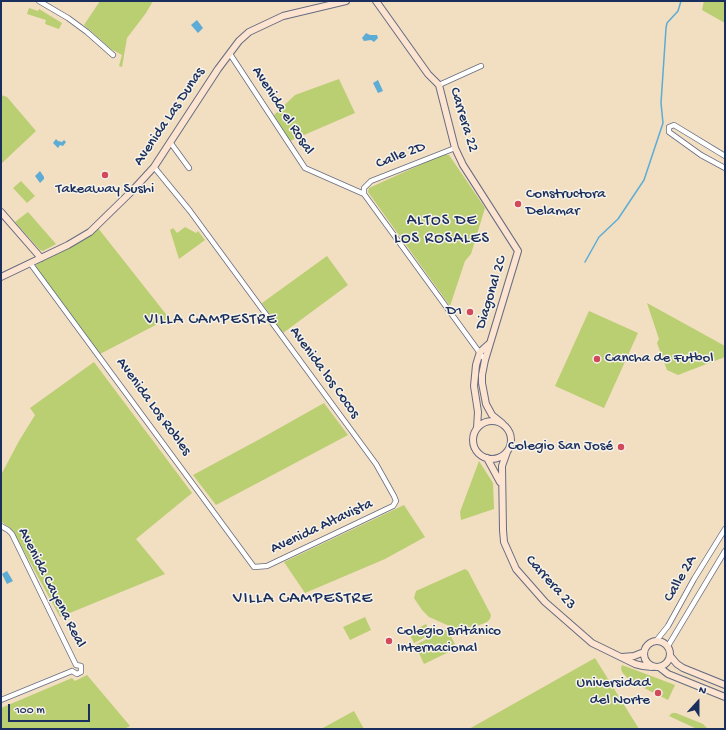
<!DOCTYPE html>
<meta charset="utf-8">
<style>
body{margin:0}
#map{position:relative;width:726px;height:730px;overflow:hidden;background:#f2dec1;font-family:"Gochi Hand",sans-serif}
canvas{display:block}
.frame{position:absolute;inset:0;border:2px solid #1b2f5e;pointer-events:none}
.north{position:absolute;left:678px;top:682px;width:40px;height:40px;-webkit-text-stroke:3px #f7f3e8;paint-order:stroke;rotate:21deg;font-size:11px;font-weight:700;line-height:16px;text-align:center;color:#1b2f5e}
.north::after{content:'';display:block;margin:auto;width:14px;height:18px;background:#1b2f5e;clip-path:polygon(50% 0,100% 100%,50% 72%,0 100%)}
.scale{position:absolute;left:8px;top:704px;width:82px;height:18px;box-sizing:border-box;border:2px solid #1b2f5e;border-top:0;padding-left:5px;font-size:12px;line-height:14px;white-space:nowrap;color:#1b2f5e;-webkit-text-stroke:3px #f7f3e8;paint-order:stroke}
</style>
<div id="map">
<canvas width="726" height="730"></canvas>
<div class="frame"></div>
<div class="north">N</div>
<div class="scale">100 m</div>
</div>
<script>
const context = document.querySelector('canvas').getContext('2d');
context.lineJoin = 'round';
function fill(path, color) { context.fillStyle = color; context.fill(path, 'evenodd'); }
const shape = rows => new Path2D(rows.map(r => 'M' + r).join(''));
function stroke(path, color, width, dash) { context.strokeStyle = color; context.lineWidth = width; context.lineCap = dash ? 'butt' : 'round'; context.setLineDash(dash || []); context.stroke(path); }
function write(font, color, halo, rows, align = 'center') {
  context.font = font + ' "Gochi Hand",sans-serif'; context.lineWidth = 3; context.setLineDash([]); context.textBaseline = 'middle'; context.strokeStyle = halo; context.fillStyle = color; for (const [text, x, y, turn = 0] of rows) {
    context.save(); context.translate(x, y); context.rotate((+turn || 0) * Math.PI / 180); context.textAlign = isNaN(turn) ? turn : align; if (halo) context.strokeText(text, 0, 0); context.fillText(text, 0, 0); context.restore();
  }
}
fill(shape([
 [100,1,153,1,146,13,127,38,122,67,119,66,122,55,111,49,84,25],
 [704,1,725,1,725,23,702,10],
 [29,8,38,11,39,9,62,23,59,29,45,24,46,20,27,14],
 [339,79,355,113,290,141,274,115,295,95],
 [1,95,7,97,36,131,1,164],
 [444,154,449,155,485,208,471,254,465,261,450,306,368,192,369,188],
 [21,181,35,196,27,203,13,188],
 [28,212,56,244,43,251,40,250,15,222],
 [185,227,196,233,198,231,205,240,179,259,170,230,173,228,177,233],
 [98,228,169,318,100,354,35,267,37,264,71,247],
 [327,256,348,285,283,333,262,303],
 [647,303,725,346,725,357,678,375,667,370,657,343,659,339],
 [589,311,638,333,604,408,555,386],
 [94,362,192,493,136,539,165,574,60,617,13,531,1,521,1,475,19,441,35,415,30,408],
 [324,403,348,435,216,505,193,475,260,439],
 [479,461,493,483,494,509,461,520,460,512],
 [404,505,425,537,385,559,305,593,284,562],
 [465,569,468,571,491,615,490,619,487,622,477,626,464,628,454,628,429,617,422,610,414,598,416,591],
 [365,617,371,630,350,640,343,627],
 [426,624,431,634,414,643,409,633],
 [447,629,457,648,424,664,415,645],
 [595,658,639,729,469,729],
 [622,665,675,685,668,700,630,681,622,672,621,668],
 [87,675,130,726,124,729,1,729,1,708,72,678,75,681],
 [354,711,364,729,321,729],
 [672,713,676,713,703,724,708,729,697,729,669,716]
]), '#bace72');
fill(shape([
 [197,20,203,28,198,33,191,25],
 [366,33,370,35,377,35,378,38,374,42,371,40,364,41,362,38],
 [378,80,383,91,378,93,373,83],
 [56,139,58,141,62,142,64,140,66,142,63,146,60,145,58,148,53,143],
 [40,171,44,177,44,179,40,183,35,176],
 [7,571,13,581,7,584,2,574]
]), '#5cacd6');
stroke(shape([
 [585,262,599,237,618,219,644,180,663,123,661,103,666,28,667,23,678,11,681,1]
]), '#5cacd6', 1.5);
const street = shape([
 [39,1,68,18,87,32,113,55],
 [230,54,305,168,364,194],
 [439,85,481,66],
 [170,142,189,168],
 [725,156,674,125,669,127,669,132,701,155,725,168],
 [364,194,485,360],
 [364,194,364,188,371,181,455,148],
 [30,263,254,567,267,566,393,506,396,501,394,496,376,464,190,211,154,167],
 [1,526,8,530,12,534,76,665],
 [656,641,668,626,694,579,725,529],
 [668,646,725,551],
 [72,671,77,674,81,672,81,666,76,665],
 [1,700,72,671]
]);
const secondary = shape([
 [376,1,428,74,439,85,455,148,463,165,518,251,485,360,482,375,482,383,486,404,492,415,502,423],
 [1,212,41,258],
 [1,277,68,245,90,232,132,191,154,167,218,69,239,41,249,32,283,16,346,1],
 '473 440a19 19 0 1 1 38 0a19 19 0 1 1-38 0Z',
 [477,428,478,412,474,386,476,365,480,352,490,343],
 [507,452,502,466,503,530,504,542,516,569,545,602,592,643,635,664,643,666,652,667],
 [487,458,500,482],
 '644 654a13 13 0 1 1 26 0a13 13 0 1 1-26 0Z',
 [622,657,634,656,644,652],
 [671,657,677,664,683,668,725,685],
 [659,667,668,674,725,697]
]);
stroke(street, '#666c81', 6);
stroke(secondary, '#666c81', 8);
stroke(street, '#fff', 4.5);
stroke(secondary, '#fde4d0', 6);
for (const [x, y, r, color] of [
 [105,175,4,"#d1495b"],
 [518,204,4,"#d1495b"],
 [470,312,4,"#d1495b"],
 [597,359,4,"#d1495b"],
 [621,447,4,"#d1495b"],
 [389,641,4,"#d1495b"],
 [658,693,4,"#d1495b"]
]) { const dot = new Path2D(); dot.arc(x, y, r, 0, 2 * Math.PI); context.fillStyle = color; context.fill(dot); stroke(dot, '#f7f3e8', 1.5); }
write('15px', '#1b2f5e', '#f7f3e8', [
 ["Avenida el Rosal",282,111,57],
 ["Avenida Las Dunas",170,117,-56],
 ["Carrera 22",463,120,73],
 ["Calle 2D",401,156,-21],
 ["Diagonal 2C",492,293,-73],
 ["Avenida los Cocos",324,373,54],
 ["Avenida Los Robles",153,407,54],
 ["Avenida Altavista",322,527,-25],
 ["Calle 2A",681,579,-60],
 ["Carrera 23",550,583,48],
 ["Avenida Cayena Real",51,588,63]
]);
write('15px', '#1b2f5e', '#f7f3e8', [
 ["Takeaway Sushi",105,190,"center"],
 ["Constructora",526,195],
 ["Delamar",526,212],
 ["D1",462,312,"right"],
 ["Cancha de Futbol",605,359],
 ["Colegio San José",613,447,"right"],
 ["Colegio Británico",397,632],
 ["Internacional",397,649],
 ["Universidad",650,684,"right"],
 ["del Norte",650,701,"right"]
], 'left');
context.letterSpacing = '1px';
write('16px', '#1b2f5e', '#f7f3e8', [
 ["ALTOS DE",442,222],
 ["LOS ROSALES",442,240],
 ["VILLA CAMPESTRE",211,321]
]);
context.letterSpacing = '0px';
context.letterSpacing = '1px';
write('17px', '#1b2f5e', '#f7f3e8', [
 ["VILLA CAMPESTRE",303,599]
]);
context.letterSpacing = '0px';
</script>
